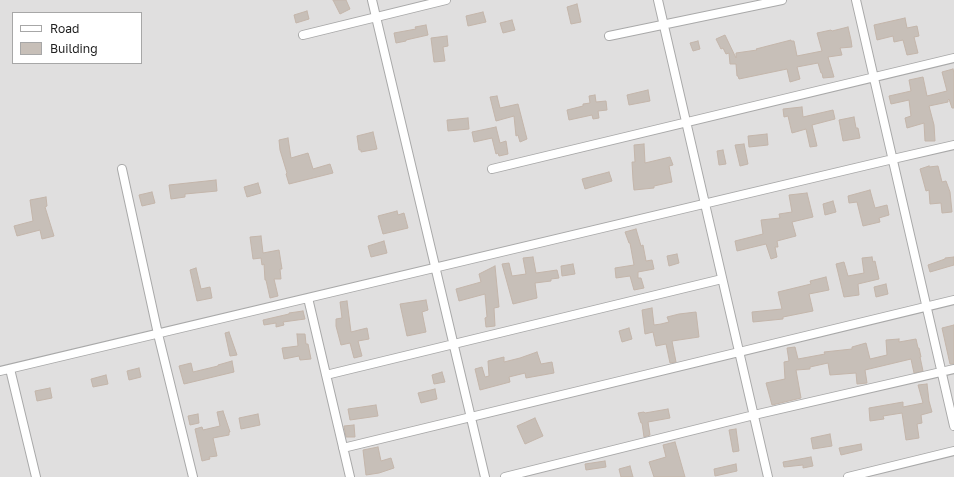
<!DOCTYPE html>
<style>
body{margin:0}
#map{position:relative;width:954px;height:477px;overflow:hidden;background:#f2efe9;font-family:"Golos Text",sans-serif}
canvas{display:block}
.legend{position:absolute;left:12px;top:12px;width:130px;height:52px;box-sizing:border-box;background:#fff;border:1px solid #a7a7a7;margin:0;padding:5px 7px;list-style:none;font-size:12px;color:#222}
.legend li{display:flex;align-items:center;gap:8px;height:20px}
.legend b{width:20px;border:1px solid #a7a7a7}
</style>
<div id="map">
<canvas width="954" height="477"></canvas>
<ul class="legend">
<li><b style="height:5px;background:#fff"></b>Road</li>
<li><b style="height:11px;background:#c7bfb8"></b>Building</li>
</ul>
</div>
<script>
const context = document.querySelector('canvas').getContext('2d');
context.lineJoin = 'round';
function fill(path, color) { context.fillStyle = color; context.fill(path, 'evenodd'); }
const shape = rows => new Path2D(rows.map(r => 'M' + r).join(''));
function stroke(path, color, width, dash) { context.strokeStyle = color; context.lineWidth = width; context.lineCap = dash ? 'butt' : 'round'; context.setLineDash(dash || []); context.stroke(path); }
fill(shape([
 [0,0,954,0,954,477,0,477],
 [13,13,141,13,141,63,13,63]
]), '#e0dfdf');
const building = shape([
 [333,0,346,0,350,9,340,14,333,0],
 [577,4,581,22,571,24,567,7,577,4],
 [307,11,309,19,296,23,294,15,307,11],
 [483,12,486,22,468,26,466,16,483,12],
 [905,18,907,28,917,26,919,36,914,37,918,53,907,55,903,40,894,42,893,36,877,40,874,25,905,18],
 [512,20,515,30,503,33,500,23,512,20],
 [426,25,428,35,406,40,406,41,396,43,394,33,416,29,415,27,426,25],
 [848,27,851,40,852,47,840,48,842,55,828,57,834,77,823,78,822,73,821,73,818,63,797,67,800,79,790,82,787,69,739,79,738,76,737,76,736,64,730,64,729,53,726,54,723,48,721,49,716,39,725,35,736,58,736,53,757,50,756,49,791,40,791,41,794,41,797,56,822,51,817,33,831,30,832,31,848,27],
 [447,36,448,46,443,47,445,61,434,62,431,38,447,36],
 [698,41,700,49,693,51,690,43,698,41],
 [953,69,954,73,954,108,952,108,949,99,948,100,948,102,929,106,934,125,935,141,925,141,924,123,907,128,905,118,911,116,909,100,891,104,889,96,911,91,909,80,923,77,927,96,947,91,942,72,953,69],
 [648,90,650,101,629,105,627,95,648,90],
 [595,95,596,102,606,101,607,110,598,111,599,118,593,119,592,115,569,120,567,110,583,106,583,104,590,103,589,96,595,95],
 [497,96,500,108,518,104,527,139,520,142,518,135,516,136,514,116,496,121,490,97,497,96],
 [802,107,803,117,833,110,835,119,812,125,817,146,810,147,806,129,792,133,788,116,784,117,783,109,802,107],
 [854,117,856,128,858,128,860,138,843,141,839,120,854,117],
 [468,118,469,129,448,131,447,120,468,118],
 [496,127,500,143,506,141,508,154,499,156,498,153,496,154,492,138,474,142,472,132,496,127],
 [373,132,377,149,361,152,361,150,359,150,357,136,373,132],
 [767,134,768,145,749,147,748,136,767,134],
 [288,138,291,158,308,153,313,169,330,164,333,173,289,184,286,174,287,173,280,150,279,140,288,138],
 [644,144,645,163,670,157,673,165,669,166,672,182,654,186,654,188,634,190,633,180,632,162,635,162,634,145,644,144],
 [744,144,748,164,740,166,735,145,744,144],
 [723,150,726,164,719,165,717,151,723,150],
 [929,166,929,167,938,166,942,182,946,181,950,192,952,212,942,213,941,203,930,204,929,190,926,191,920,169,929,166],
 [609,172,612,181,585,189,582,179,609,172],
 [216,180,217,191,185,194,185,197,171,199,169,185,216,180],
 [258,183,261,193,247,197,244,187,258,183],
 [870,190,875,208,887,205,889,215,879,218,880,222,863,226,857,202,849,203,848,196,870,190],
 [152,192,155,203,142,206,139,195,152,192],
 [807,193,813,217,792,222,796,236,777,241,778,247,775,247,777,257,771,259,766,244,737,251,735,241,763,234,761,220,780,218,779,214,792,212,789,195,807,193],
 [46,197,47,206,45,207,54,236,42,239,40,230,17,236,14,226,33,221,30,200,46,197],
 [833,201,836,212,825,215,823,204,833,201],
 [397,211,398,215,404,213,408,228,383,234,378,216,397,211],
 [636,229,641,246,643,245,646,261,652,260,654,269,638,272,638,278,641,278,644,288,634,290,630,276,616,278,615,268,634,265,630,243,629,243,625,232,636,229],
 [261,236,263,253,279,250,282,269,280,269,281,279,274,279,278,296,270,298,266,280,265,280,264,264,262,265,261,258,253,259,250,237,261,236],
 [384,241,387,253,371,257,368,246,384,241],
 [677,254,679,263,669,266,667,256,677,254],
 [533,257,536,273,557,270,559,278,551,279,551,281,535,283,537,298,513,304,502,264,509,263,512,276,526,274,523,258,533,257],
 [872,257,873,262,875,261,879,279,858,284,859,295,844,297,836,264,844,262,848,276,864,273,862,258,872,257],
 [954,257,954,265,930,272,928,265,945,259,945,258,954,257],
 [573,264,575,274,562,276,561,266,573,264],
 [495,266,499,307,494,308,495,326,486,327,485,318,487,317,485,294,459,301,456,289,481,282,479,274,495,266],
 [196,268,201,289,210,287,212,298,197,301,190,270,196,268],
 [826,277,829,290,809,294,813,311,783,317,783,319,753,322,752,312,782,309,778,292,811,284,810,281,826,277],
 [886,284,888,294,876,297,874,287,886,284],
 [426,300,428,310,422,312,426,332,407,336,400,304,426,300],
 [347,301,351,332,367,328,369,339,358,341,362,356,354,358,350,343,341,345,336,326,336,319,342,318,340,302,347,301],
 [652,308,654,325,661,324,669,322,667,317,679,314,696,312,699,337,672,341,676,362,670,363,666,344,656,346,653,332,645,334,642,310,652,308],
 [303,311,305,319,283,322,284,325,276,327,276,323,264,325,263,320,289,314,289,313,303,311],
 [954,325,954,364,950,364,942,328,954,325],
 [629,328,632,339,622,342,619,331,629,328],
 [229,332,237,355,230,356,225,333,229,332],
 [297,334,305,334,306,344,308,344,311,359,300,360,299,356,284,359,282,348,298,346,297,334],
 [899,339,899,342,916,339,918,348,919,348,921,357,920,357,923,371,914,373,911,359,865,370,867,383,857,384,856,373,830,375,828,363,810,367,810,369,796,370,801,398,772,405,766,383,785,379,784,362,789,361,787,348,795,347,798,359,825,354,824,352,852,349,852,347,866,343,870,359,887,355,886,340,899,339],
 [537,352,541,364,552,362,554,373,526,378,525,373,509,377,510,382,480,390,475,369,482,367,485,377,489,376,488,361,504,357,504,362,520,358,537,352],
 [232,361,234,372,184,384,179,366,191,363,193,372,218,366,218,365,232,361],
 [139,368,141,377,129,380,127,371,139,368],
 [442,372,445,382,434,384,432,375,442,372],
 [106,375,108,384,93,387,91,379,106,375],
 [927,384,929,401,932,412,921,415,922,423,917,424,919,438,906,440,902,413,883,416,884,419,870,421,869,408,903,402,903,407,923,403,918,385,927,384],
 [50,388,52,398,37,401,35,391,50,388],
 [435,389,437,399,421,403,418,393,435,389],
 [376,405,378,416,350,420,348,409,376,405],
 [668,409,670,418,648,422,650,435,644,437,642,423,641,423,638,413,644,412,645,413,668,409],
 [223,411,230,432,229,432,229,435,213,438,217,456,209,457,210,459,202,461,195,429,202,427,203,430,220,426,217,412,223,411],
 [198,414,199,423,190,425,188,416,198,414],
 [258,414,260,425,241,429,239,418,258,414],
 [535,418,543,436,525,444,517,426,535,418],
 [354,425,355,437,346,437,344,426,354,425],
 [736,429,739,451,733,452,729,430,736,429],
 [830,434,832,446,813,449,811,438,830,434],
 [675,442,685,477,654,477,649,462,666,457,663,445,675,442],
 [861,444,862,450,841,455,839,448,861,444],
 [378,447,381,461,391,458,394,468,379,473,366,475,363,450,378,447],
 [811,457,813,466,803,468,803,465,784,467,783,462,811,457],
 [605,461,606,467,586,470,585,464,605,461],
 [736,464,737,471,715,476,714,469,736,464],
 [630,466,633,477,621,477,619,469,630,466]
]);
fill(building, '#c7bfb8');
stroke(building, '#c4b6ab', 1);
const minor = shape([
 [372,0,485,477],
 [658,0,768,477],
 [856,0,954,426],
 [303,35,446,0],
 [609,36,782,0],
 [122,169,158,334,193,477],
 [492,169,954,58],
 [308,298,350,477],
 [10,369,36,477],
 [0,371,893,159,954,145],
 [326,375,722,279],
 [343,448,954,300],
 [505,477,754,415,954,369],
 [848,477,954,451]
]);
stroke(minor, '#a9a9a9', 10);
stroke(minor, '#fff', 8);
</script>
